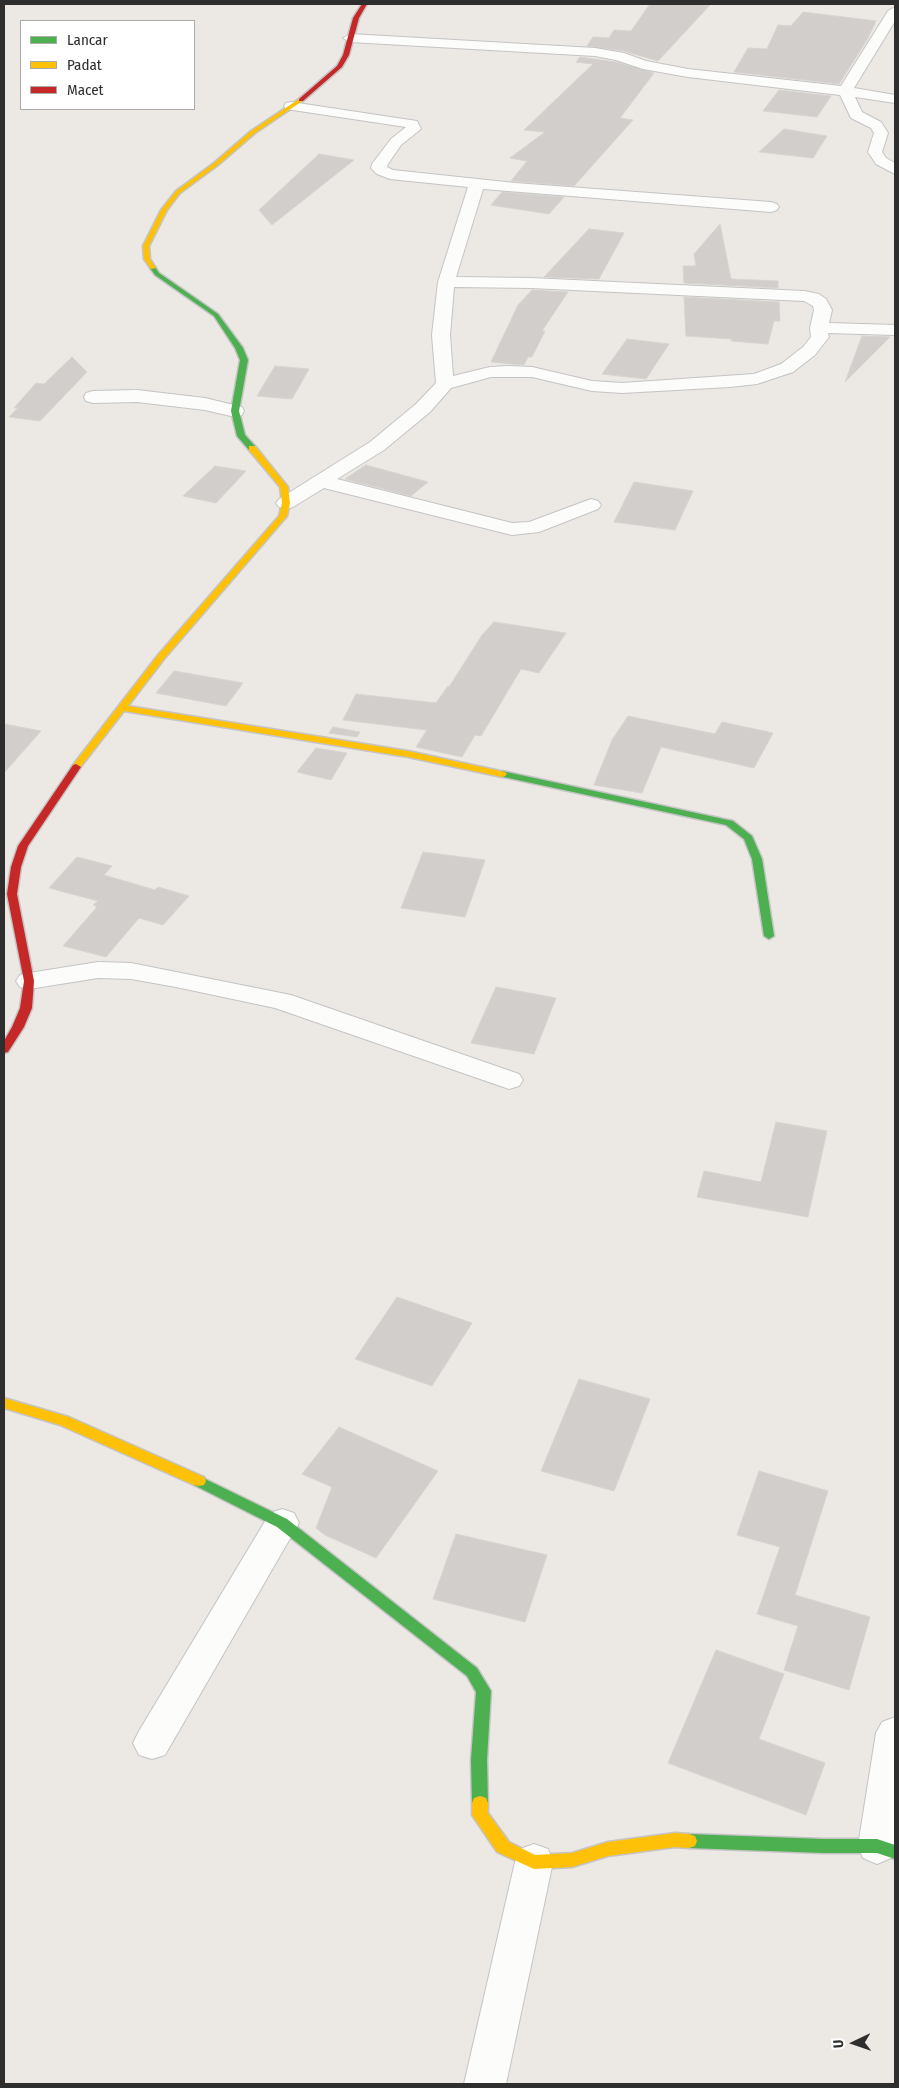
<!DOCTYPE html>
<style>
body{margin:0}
#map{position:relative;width:899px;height:2088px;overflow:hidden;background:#ece8e4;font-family:"Fira Sans Condensed",sans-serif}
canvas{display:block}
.frame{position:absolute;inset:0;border:5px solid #2e2e2e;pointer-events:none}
.legend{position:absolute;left:20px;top:20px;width:175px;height:90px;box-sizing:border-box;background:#fff;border:1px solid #ababab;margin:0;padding:6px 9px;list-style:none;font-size:15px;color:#2e2e2e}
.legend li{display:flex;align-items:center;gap:10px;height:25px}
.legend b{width:25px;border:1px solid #ababab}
.north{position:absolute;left:829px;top:2018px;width:50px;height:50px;-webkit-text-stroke:4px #fff;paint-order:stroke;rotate:267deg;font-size:14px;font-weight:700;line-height:20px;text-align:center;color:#2e2e2e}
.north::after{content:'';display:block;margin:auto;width:18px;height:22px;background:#2e2e2e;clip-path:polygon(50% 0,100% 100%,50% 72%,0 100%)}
</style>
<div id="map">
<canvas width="899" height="2088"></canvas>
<div class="frame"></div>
<ul class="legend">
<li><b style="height:6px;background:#4caf50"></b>Lancar</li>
<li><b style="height:6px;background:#ffc107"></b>Padat</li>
<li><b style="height:6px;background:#c62828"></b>Macet</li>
</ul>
<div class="north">U</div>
</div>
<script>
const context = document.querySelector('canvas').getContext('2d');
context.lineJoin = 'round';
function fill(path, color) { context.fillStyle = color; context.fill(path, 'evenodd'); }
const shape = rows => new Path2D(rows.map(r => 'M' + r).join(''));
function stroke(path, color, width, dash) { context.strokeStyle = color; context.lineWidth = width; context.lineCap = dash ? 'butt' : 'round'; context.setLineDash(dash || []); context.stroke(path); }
const building = shape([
 [650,4,711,4,658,61,624,51,587,46,593,37,609,38,614,30,631,31,650,4],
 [803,12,876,21,867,40,839,84,734,72,748,48,767,49,778,25,791,26,803,12],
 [580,57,616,62,654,73,620,118,633,120,574,186,511,181,527,161,510,158,545,132,524,130,593,64,576,62,580,57],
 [779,90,831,96,817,117,763,111,779,90],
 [784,129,827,136,813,158,759,152,784,129],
 [319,154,354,160,272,225,259,210,319,154],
 [502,192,564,197,549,214,491,205,502,192],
 [720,224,731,279,778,281,778,288,684,283,683,266,696,266,694,254,720,224],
 [589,229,624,233,599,279,544,277,589,229],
 [532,290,568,292,542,331,545,331,532,357,528,357,524,365,491,362,518,305,532,290],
 [684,297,779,302,780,321,774,321,768,344,731,341,732,339,686,336,684,297],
 [862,336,890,337,845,382,862,336],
 [627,339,669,344,646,379,602,374,627,339],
 [72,357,87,372,40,421,9,417,18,408,14,408,36,383,44,384,72,357],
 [275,366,309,369,292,399,257,396,275,366],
 [366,465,428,482,411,496,345,479,366,465],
 [215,466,246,471,216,503,183,496,215,466],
 [634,482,693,491,675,530,614,522,634,482],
 [494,622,566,633,539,673,521,669,481,736,475,735,462,757,416,747,427,730,343,720,356,694,436,703,448,686,449,687,482,635,494,622],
 [174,671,243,683,226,706,156,693,174,671],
 [628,716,715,734,722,722,773,733,754,768,661,747,642,793,594,785,612,740,628,716],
 [4,724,41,731,4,773,4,724],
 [333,727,360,732,357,737,329,733,333,727],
 [316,748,347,753,331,780,297,772,316,748],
 [423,852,485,860,465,917,401,908,423,852],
 [77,857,112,866,104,875,155,890,158,887,189,896,163,925,139,918,106,957,63,946,97,907,93,905,98,901,49,888,77,857],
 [496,987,556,998,534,1054,471,1043,496,987],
 [776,1122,827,1131,808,1217,697,1197,704,1171,761,1182,776,1122],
 [397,1297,472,1323,432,1386,355,1359,397,1297],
 [579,1379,650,1399,614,1491,541,1471,579,1379],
 [339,1427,438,1471,376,1558,325,1535,316,1528,332,1487,302,1474,339,1427],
 [759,1471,828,1491,795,1595,870,1617,849,1690,784,1670,798,1626,757,1614,780,1547,737,1535,759,1471],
 [456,1534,547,1555,525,1622,433,1599,456,1534],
 [716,1650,784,1674,759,1739,825,1763,806,1815,668,1763,716,1650]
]);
fill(building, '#d1cecb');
stroke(building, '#d7d4d0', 1);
const street = shape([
 [895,7,895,21,854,88,895,95,895,103,855,97,862,112,881,122,888,133,882,152,886,158,895,163,895,174,876,164,868,152,874,133,871,128,851,118,840,95,688,77,643,69,616,60,595,56,350,42,343,38,350,34,595,48,624,53,646,61,688,69,841,86,888,11,895,7],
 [291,102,417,121,421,129,401,145,388,164,387,167,393,170,515,183,771,202,777,204,779,207,777,210,771,212,483,189,456,277,531,278,804,291,819,294,826,299,832,310,829,323,895,325,895,335,828,333,829,337,815,355,793,372,757,384,730,387,622,393,592,391,532,377,491,377,451,388,430,412,384,450,337,479,512,523,529,522,591,499,598,501,601,505,598,509,539,532,512,535,324,488,293,507,286,509,279,507,276,503,279,499,370,442,416,404,436,383,432,335,438,282,468,187,390,179,377,174,371,168,372,164,391,139,406,127,286,109,284,106,286,103,291,102],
 [454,287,531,288,804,301,813,306,814,310,810,328,811,337,803,347,781,364,754,374,622,383,592,381,532,367,508,366,490,367,453,376,450,335,454,287],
 [137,390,205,398,242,407,244,411,242,415,235,417,205,410,137,402,93,403,86,401,84,397,86,393,93,391,137,390],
 [98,962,131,963,291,995,519,1074,523,1080,519,1086,509,1089,275,1008,176,987,131,979,98,978,29,989,20,987,16,981,20,975,29,973,98,962],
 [282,1509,294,1513,299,1523,165,1755,152,1759,139,1755,133,1743,139,1731,270,1513,282,1509],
 [895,1717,895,1848,891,1858,877,1864,863,1858,858,1846,876,1733,882,1722,895,1717],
 [534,1844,548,1849,553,1862,506,2084,464,2084,515,1862,520,1849,534,1844]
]);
const fast = shape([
 [151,267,155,267,159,273,218,314,243,348,248,360,239,411,245,435,255,446,255,450,249,450,237,436,231,411,240,360,235,348,214,316,155,275,150,268,151,267],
 [502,771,733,821,752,836,762,859,774,936,769,939,764,936,752,859,744,839,726,825,499,776,497,774,502,771],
 [199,1476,287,1519,477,1668,491,1691,487,1760,488,1803,486,1808,480,1810,474,1808,472,1803,471,1760,476,1692,467,1676,277,1527,194,1485,192,1481,194,1477,199,1476],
 [689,1834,823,1839,877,1839,895,1845,895,1859,877,1853,823,1853,689,1848,683,1846,681,1841,683,1836,689,1834]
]);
const slow = shape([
 [299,99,304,100,255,133,218,165,180,193,167,210,149,246,150,259,156,268,151,269,144,259,143,246,161,210,176,191,214,163,251,131,299,99],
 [249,446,255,446,288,487,290,503,287,516,164,659,128,706,408,751,505,772,507,774,505,776,502,777,408,757,124,711,79,769,73,769,71,767,73,765,158,655,279,516,282,503,280,487,249,450,249,446],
 [4,1398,69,1417,204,1477,206,1481,204,1485,199,1486,194,1485,60,1425,4,1408,4,1398],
 [480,1796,486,1798,488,1803,488,1813,509,1842,535,1855,572,1853,608,1842,675,1833,689,1834,695,1836,697,1841,695,1846,689,1848,675,1847,608,1856,572,1867,534,1869,497,1852,472,1815,472,1803,474,1798,480,1796]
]);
const jam = shape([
 [362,4,367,4,359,18,349,55,342,67,303,101,299,101,299,99,337,66,343,55,353,18,362,4],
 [76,764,81,767,28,846,21,867,17,894,34,981,32,1008,24,1027,8,1052,4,1053,4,1041,12,1027,20,1008,24,981,7,894,11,867,18,846,73,765,76,764]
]);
stroke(street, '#c5c4c5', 2);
stroke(fast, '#c5c4c5', 3);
stroke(slow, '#c5c4c5', 3);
stroke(jam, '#c5c4c5', 3);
fill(street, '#fcfcfb');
fill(fast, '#4caf50');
fill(slow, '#ffc107');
fill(jam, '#c62828');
</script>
